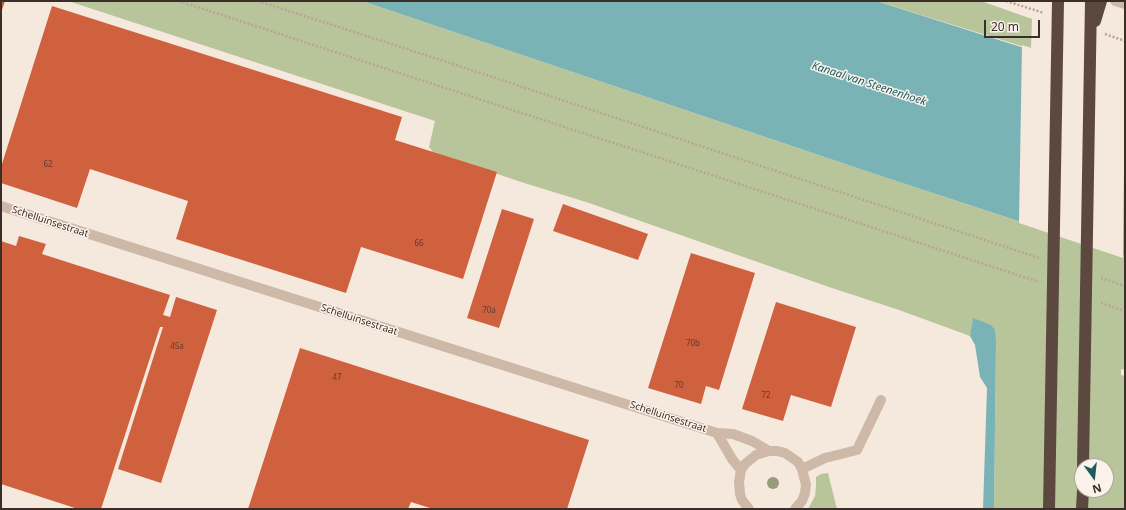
<!DOCTYPE html>
<style>
body{margin:0}
#map{position:relative;width:1126px;height:510px;overflow:hidden;background:#f5e9dd;font-family:"Noto Sans",sans-serif}
canvas{display:block}
.frame{position:absolute;inset:0;border:2px solid #3a2e29;pointer-events:none}
.north{position:absolute;left:1074px;top:458px;width:40px;height:40px;box-sizing:border-box;background:#fbf3ea;border:1px solid #aea49d;border-radius:50%;rotate:165deg;font-size:11px;font-weight:700;line-height:16px;text-align:center;color:#3a2e29}
.north::after{content:'';display:block;margin:auto;width:14px;height:18px;background:#1a5c60;clip-path:polygon(50% 0,100% 100%,50% 72%,0 100%)}
.scale{position:absolute;left:984px;top:20px;width:56px;height:18px;box-sizing:border-box;border:2px solid #3a2e29;border-top:0;padding-left:5px;font-size:12px;line-height:14px;white-space:nowrap;color:#3a2e29;-webkit-text-stroke:3px #fbf3ea;paint-order:stroke}
</style>
<div id="map">
<canvas width="1126" height="510"></canvas>
<div class="frame"></div>
<div class="north">N</div>
<div class="scale">20 m</div>
</div>
<script>
const context = document.querySelector('canvas').getContext('2d');
context.lineJoin = 'round';
function fill(path, color) { context.fillStyle = color; context.fill(path, 'evenodd'); }
const shape = rows => new Path2D(rows.map(r => 'M' + r).join(''));
function stroke(path, color, width, dash) { context.strokeStyle = color; context.lineWidth = width; context.lineCap = dash ? 'butt' : 'round'; context.setLineDash(dash || []); context.stroke(path); }
function write(font, color, halo, rows, align = 'center') {
  context.font = font + ' "Noto Sans",sans-serif'; context.lineWidth = 3; context.setLineDash([]); context.textBaseline = 'middle'; context.strokeStyle = halo; context.fillStyle = color; for (const [text, x, y, turn = 0] of rows) {
    context.save(); context.translate(x, y); context.rotate((+turn || 0) * Math.PI / 180); context.textAlign = isNaN(turn) ? turn : align; if (halo) context.strokeText(text, 0, 0); context.fillText(text, 0, 0); context.restore();
  }
}
fill(shape([
 [68,1,362,1,878,175,1125,256,1125,370,1121,369,1121,375,1125,376,1125,509,994,509,996,343,973,319,970,336,899,310,829,287,589,203,518,181,433,152,429,147,435,121],
 [1082,466,1106,466,1106,490,1082,490],
 [876,1,981,1,1032,19,1031,49],
 [828,473,837,509,808,509,815,496,816,486,816,477,821,474]
]), '#b8c59b');
fill(shape([
 [362,1,876,1,1125,80,1125,256,878,175],
 [973,318,991,325,995,330,996,343,994,509,983,509,987,388,980,377,975,345,970,336]
]), '#79b3b5');
fill(shape([
 [1022,45,1125,78,1123,258,1019,223]
]), '#f5e9dd');
fill(shape([
 [1,1,5,1,1,13],
 [52,6,402,117,395,140,497,172,463,279,361,247,346,293,176,239,188,201,90,169,77,208,1,183,1,167],
 [563,204,648,234,638,260,553,231],
 [502,209,534,219,499,328,467,318],
 [19,236,46,244,42,254,170,295,163,315,170,317,176,297,217,310,161,483,118,469,163,327,160,327,101,509,78,509,1,484,1,241,16,246],
 [691,253,755,273,719,390,706,386,701,404,648,388],
 [776,302,856,327,831,407,791,395,783,421,742,409],
 [300,348,589,440,567,509,433,509,411,502,408,509,248,509]
]), '#d0613f');
stroke(shape([
 [179,1,1039,282],
 [258,1,444,61,1039,258],
 [1006,1,1044,13],
 [1105,34,1125,41],
 [1101,278,1125,286],
 [1101,303,1125,311]
]), '#baa391', 2.5, [2, 2]);
stroke(shape([
 [1115,1,1125,4],
 [1,206,717,433,733,434,752,441,769,451],
 [717,433,732,459,741,470],
 [802,469,825,458,857,450,881,400],
 [749,509,742,500,740,494,739,482,741,470,745,464,756,455,769,451,777,451,785,453,798,462,802,469,806,485,805,493,802,501,795,509]
]), '#ceb9a8', 10);
stroke(shape([
 [1082,509,1083,490]
]), '#5c483f', 12);
stroke(shape([
 [1095,21,1101,1],
 [1083,466,1091,1],
 [1049,509,1058,1]
]), '#5c483f', 12);
context.fillStyle = '#969b7b';
for (const [x, y] of [
 [773,483]
]) { context.beginPath(); context.arc(x, y, 6, 0, 2 * Math.PI); context.fill(); }
write('8px', '#603b2e', null, [
 ["62",48,165],
 ["66",419,244],
 ["70a",489,311],
 ["70b",693,344],
 ["45a",177,347],
 ["47",337,378],
 ["70",679,386],
 ["72",766,396]
]);
write('10px', '#3a2e29', '#fbf3ea', [
 ["Schelluinsestraat",50,222,18],
 ["Schelluinsestraat",359,320,18],
 ["Schelluinsestraat",668,417,18]
]);
write('italic 11px', '#1a5c60', '#fbf3ea', [
 ["Kanaal van Steenenhoek",869,84,18]
]);
</script>
